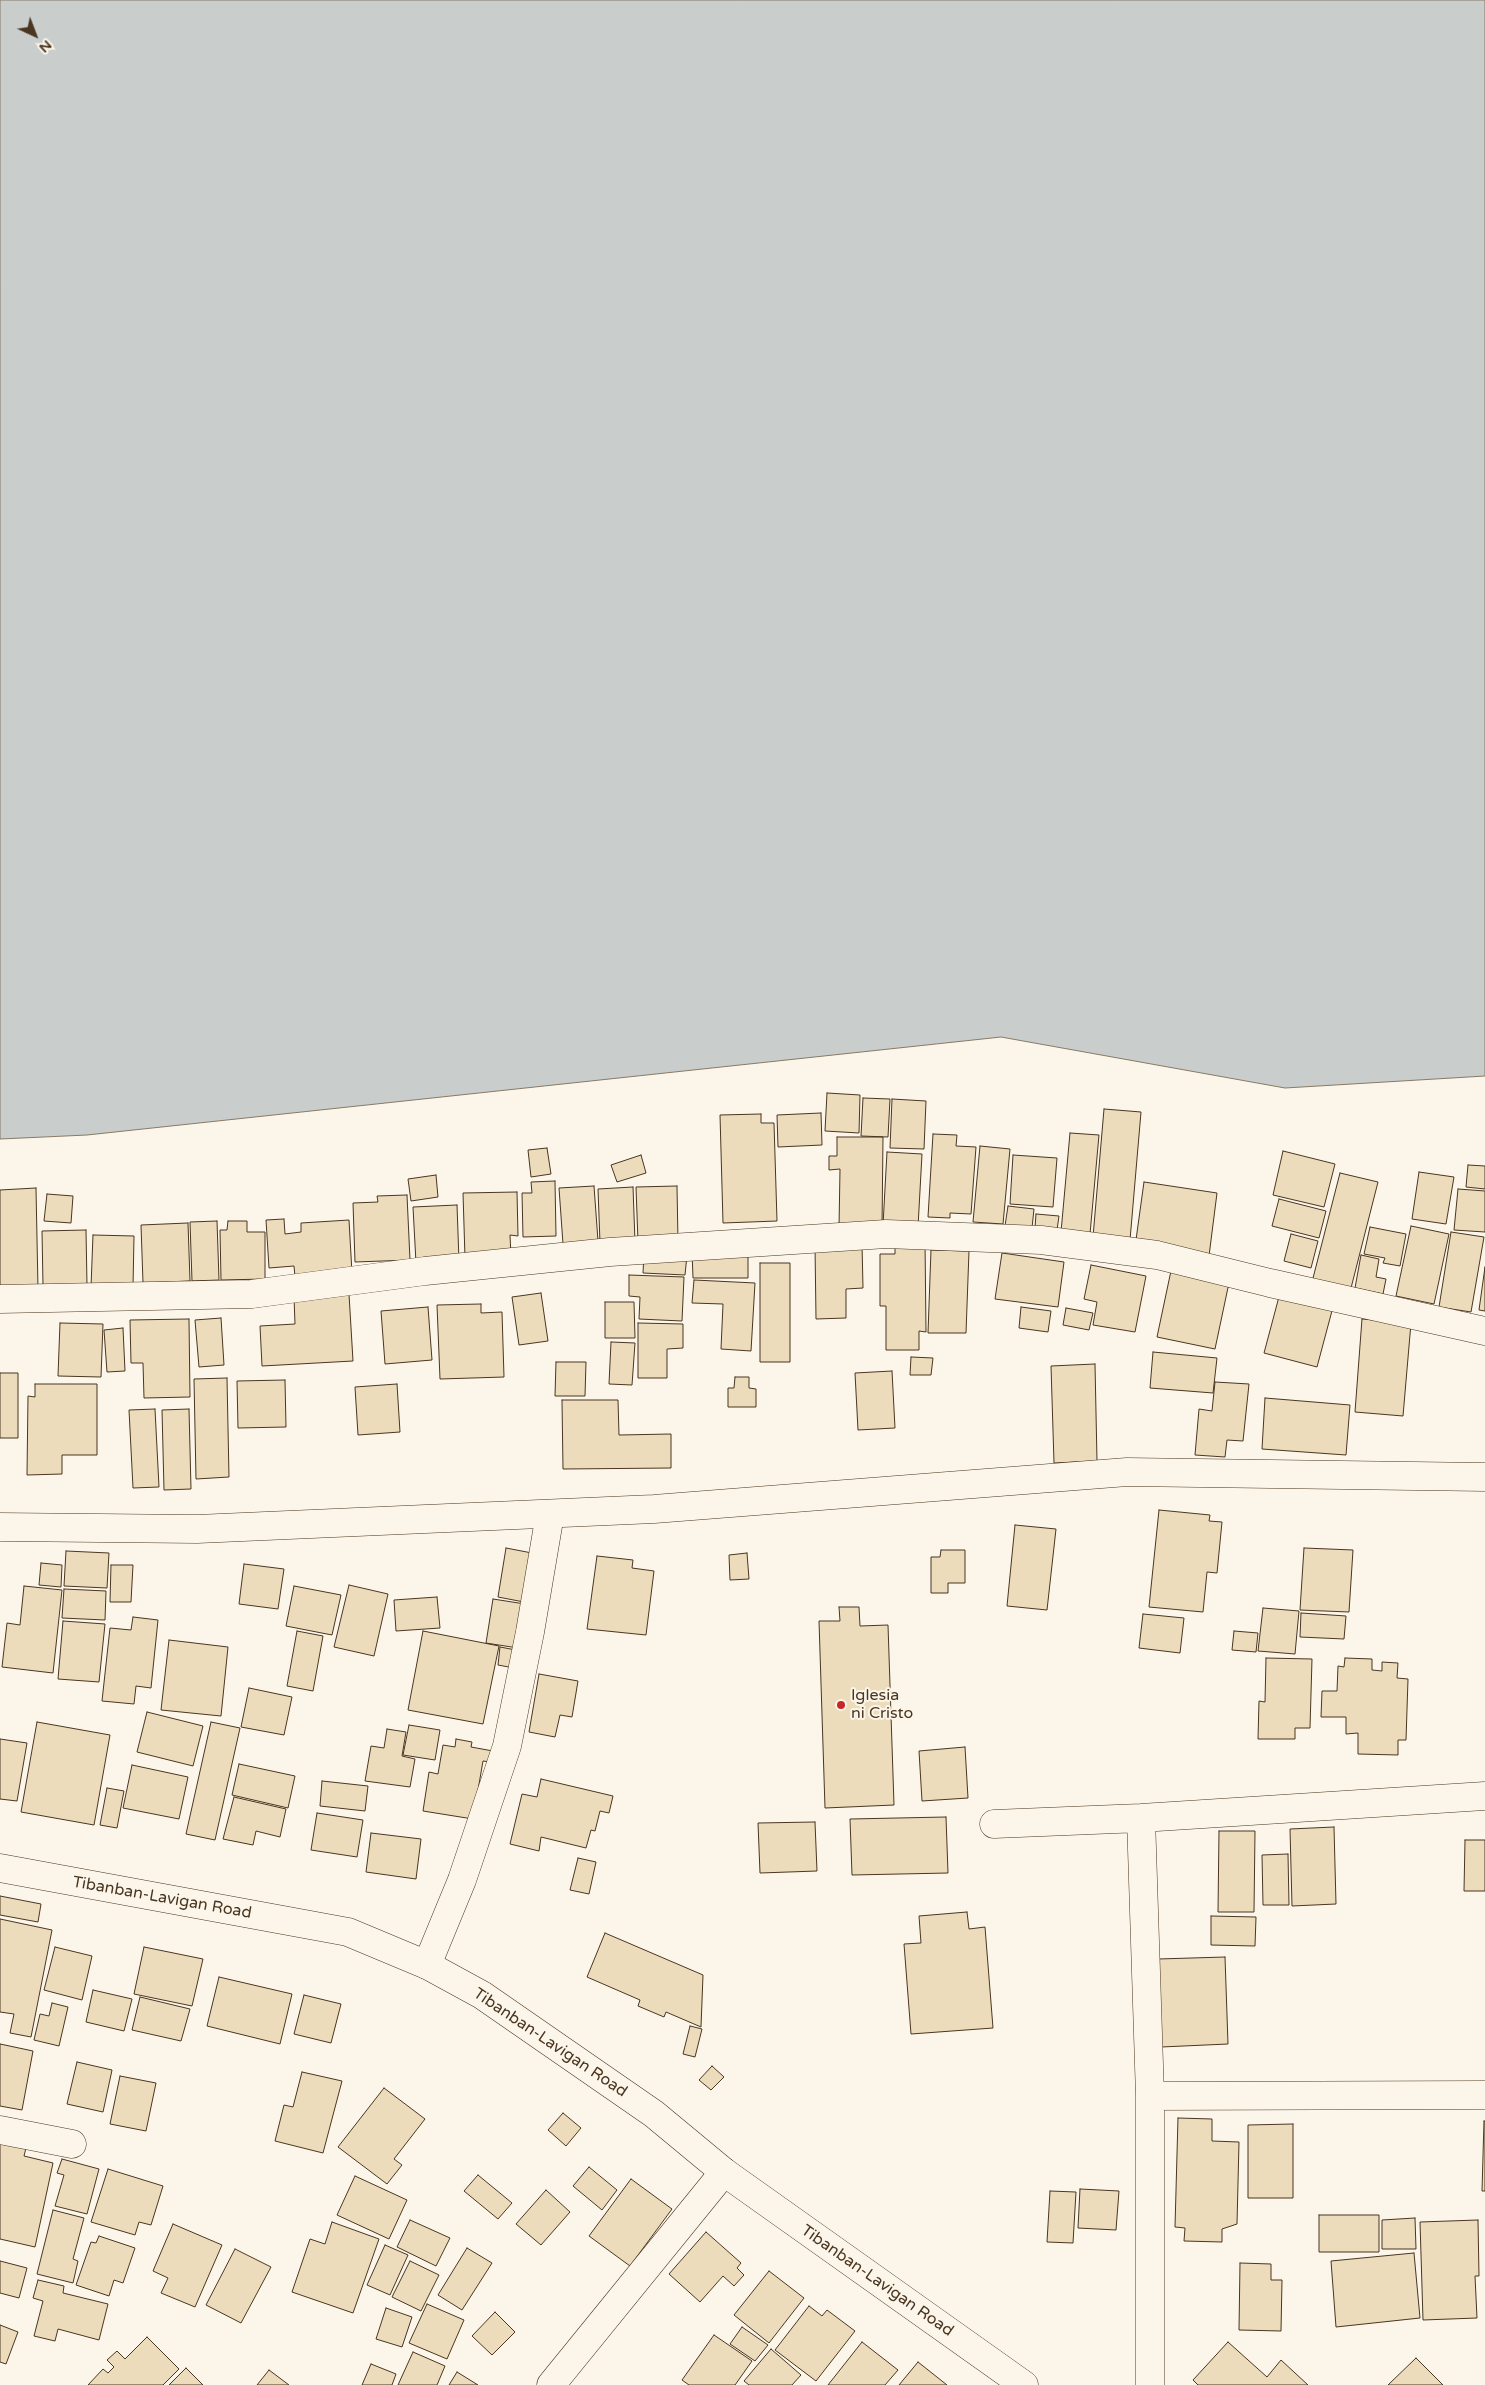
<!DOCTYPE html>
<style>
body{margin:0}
#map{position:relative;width:1485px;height:2385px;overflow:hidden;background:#fbf6e9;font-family:"Varela Round",sans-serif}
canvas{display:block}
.north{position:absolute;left:10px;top:10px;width:50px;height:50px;-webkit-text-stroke:4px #fbf6e9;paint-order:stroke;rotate:137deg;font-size:14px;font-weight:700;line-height:20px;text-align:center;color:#4a3520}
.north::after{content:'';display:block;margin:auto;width:18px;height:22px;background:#4a3520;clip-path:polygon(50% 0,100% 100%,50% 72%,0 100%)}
</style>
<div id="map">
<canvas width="1485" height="2385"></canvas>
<div class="north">N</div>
</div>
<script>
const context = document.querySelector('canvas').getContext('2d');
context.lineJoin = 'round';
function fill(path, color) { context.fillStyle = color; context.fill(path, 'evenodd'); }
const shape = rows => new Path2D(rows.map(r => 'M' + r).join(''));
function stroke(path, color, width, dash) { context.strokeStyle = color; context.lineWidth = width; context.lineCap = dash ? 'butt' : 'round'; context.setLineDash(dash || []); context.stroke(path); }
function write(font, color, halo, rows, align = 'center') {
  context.font = font + ' "Varela Round",sans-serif'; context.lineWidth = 4; context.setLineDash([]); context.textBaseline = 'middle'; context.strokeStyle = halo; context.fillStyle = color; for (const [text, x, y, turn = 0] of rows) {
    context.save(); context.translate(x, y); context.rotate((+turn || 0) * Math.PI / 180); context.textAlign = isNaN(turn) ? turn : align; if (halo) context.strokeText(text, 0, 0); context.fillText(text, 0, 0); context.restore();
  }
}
const water = shape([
 [0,0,1485,0,1485,1076,1285,1088,1001,1037,87,1135,0,1139,0,0]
]);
fill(water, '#c9cecd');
stroke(water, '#887966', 1);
const building = shape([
 [827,1093,860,1095,859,1133,825,1131,827,1093],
 [863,1098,890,1099,888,1137,861,1136,863,1098],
 [892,1099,926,1101,924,1149,890,1148,892,1099],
 [1104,1109,1141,1112,1130,1240,1093,1237,1104,1109],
 [821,1113,822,1145,778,1147,777,1115,821,1113],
 [761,1114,761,1123,774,1123,777,1221,723,1223,720,1115,761,1114],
 [1070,1133,1099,1135,1090,1234,1061,1232,1070,1133],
 [933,1134,957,1135,956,1146,976,1147,971,1214,950,1213,950,1218,928,1217,933,1134],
 [837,1137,883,1137,882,1228,839,1228,840,1169,829,1170,829,1156,837,1156,837,1137],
 [980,1146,1010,1149,1003,1224,973,1222,980,1146],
 [547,1148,551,1174,531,1177,528,1150,547,1148],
 [1283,1151,1335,1164,1324,1207,1273,1195,1283,1151],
 [887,1152,922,1154,918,1227,883,1225,887,1152],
 [641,1155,646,1173,617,1182,611,1165,641,1155],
 [1013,1155,1057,1158,1053,1207,1010,1204,1013,1155],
 [1468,1165,1485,1166,1485,1189,1466,1187,1468,1165],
 [1419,1172,1454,1177,1446,1224,1412,1219,1419,1172],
 [1340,1173,1378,1182,1350,1292,1312,1282,1340,1173],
 [436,1175,438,1197,411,1201,408,1179,436,1175],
 [555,1181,556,1236,523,1237,522,1193,532,1193,531,1182,555,1181],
 [1144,1182,1217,1193,1209,1256,1135,1247,1144,1182],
 [594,1186,598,1241,563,1244,559,1188,594,1186],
 [677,1186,678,1241,638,1242,636,1187,677,1186],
 [633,1187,635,1242,600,1243,598,1189,633,1187],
 [36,1188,38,1289,0,1290,0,1190,36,1188],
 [1458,1189,1485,1191,1485,1232,1454,1230,1458,1189],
 [517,1192,518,1236,510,1235,511,1256,465,1258,463,1193,517,1192],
 [47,1194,73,1196,71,1223,44,1221,47,1194],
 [407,1195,410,1260,355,1262,353,1203,378,1202,377,1196,407,1195],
 [1279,1199,1326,1211,1319,1238,1272,1226,1279,1199],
 [457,1205,459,1261,416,1263,413,1207,457,1205],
 [1008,1206,1034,1209,1032,1228,1005,1226,1008,1206],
 [1036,1214,1059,1216,1057,1230,1035,1228,1036,1214],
 [284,1219,285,1234,301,1232,301,1223,349,1220,352,1273,295,1277,294,1266,269,1268,266,1220,284,1219],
 [217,1221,219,1280,192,1281,190,1222,217,1221],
 [228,1221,247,1221,247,1232,265,1232,265,1279,221,1280,220,1230,227,1230,228,1221],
 [188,1223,190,1281,143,1283,141,1225,188,1223],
 [1411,1226,1449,1234,1434,1304,1396,1296,1411,1226],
 [1370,1227,1406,1234,1400,1266,1383,1263,1385,1258,1364,1254,1370,1227],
 [86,1230,87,1285,43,1286,42,1231,86,1230],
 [1451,1232,1484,1237,1471,1312,1439,1307,1451,1232],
 [1291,1234,1318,1241,1311,1268,1284,1261,1291,1234],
 [93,1235,134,1236,133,1287,91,1287,93,1235],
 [895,1241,925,1241,926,1332,919,1331,919,1350,886,1350,886,1306,880,1306,880,1254,895,1254,895,1241],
 [862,1244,863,1288,846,1289,846,1318,816,1319,815,1245,862,1244],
 [931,1250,969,1251,966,1333,928,1333,931,1250],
 [748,1251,748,1278,693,1278,692,1252,748,1251],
 [644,1253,687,1255,685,1275,643,1273,644,1253],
 [1002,1253,1064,1262,1058,1307,995,1299,1002,1253],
 [1361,1255,1379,1259,1376,1277,1386,1279,1383,1294,1355,1288,1361,1255],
 [760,1263,790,1263,790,1362,760,1362,760,1263],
 [1091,1265,1146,1276,1135,1332,1093,1325,1097,1302,1084,1299,1091,1265],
 [1172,1266,1230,1278,1215,1349,1157,1337,1172,1266],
 [1485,1267,1485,1311,1479,1310,1485,1267],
 [629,1275,684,1277,682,1321,639,1319,640,1297,629,1296,629,1275],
 [694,1280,755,1283,751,1351,721,1349,723,1304,692,1303,694,1280],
 [541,1293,548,1341,519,1345,512,1297,541,1293],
 [1280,1293,1333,1307,1317,1367,1264,1353,1280,1293],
 [349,1294,353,1361,262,1366,260,1326,295,1324,294,1297,349,1294],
 [605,1302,634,1302,635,1338,605,1338,605,1302],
 [481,1304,481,1313,502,1312,504,1377,440,1379,437,1305,481,1304],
 [428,1307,432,1360,385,1364,381,1311,428,1307],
 [1021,1307,1051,1311,1048,1332,1019,1328,1021,1307],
 [1066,1308,1093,1313,1089,1330,1063,1325,1066,1308],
 [221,1318,224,1365,199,1367,195,1320,221,1318],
 [189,1319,190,1397,144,1398,143,1363,131,1363,130,1320,189,1319],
 [1362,1319,1411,1323,1403,1416,1355,1412,1362,1319],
 [60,1323,103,1324,101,1377,58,1376,60,1323],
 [638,1323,683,1324,683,1348,667,1349,667,1378,638,1378,638,1323],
 [123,1328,125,1371,107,1372,104,1330,123,1328],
 [611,1342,635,1343,632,1385,609,1384,611,1342],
 [1153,1352,1217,1358,1213,1393,1150,1388,1153,1352],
 [911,1357,933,1358,931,1375,910,1375,911,1357],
 [556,1362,586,1362,585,1396,555,1396,556,1362],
 [1095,1364,1097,1461,1054,1463,1051,1366,1095,1364],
 [892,1371,895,1428,858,1430,855,1373,892,1371],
 [0,1373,18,1373,18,1438,0,1438,0,1373],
 [735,1377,749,1377,749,1388,756,1389,756,1407,728,1407,728,1388,734,1388,735,1377],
 [227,1378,229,1477,196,1479,194,1379,227,1378],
 [285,1380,286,1427,238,1428,237,1381,285,1380],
 [1215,1382,1249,1384,1243,1441,1227,1440,1225,1457,1195,1455,1199,1409,1212,1411,1215,1382],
 [35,1384,97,1384,97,1455,62,1455,62,1474,27,1475,28,1396,35,1397,35,1384],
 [397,1384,400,1432,358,1435,355,1387,397,1384],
 [1265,1398,1350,1405,1346,1455,1262,1449,1265,1398],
 [562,1400,618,1400,619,1435,671,1434,671,1468,563,1469,562,1400],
 [155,1409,159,1487,133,1488,129,1410,155,1409],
 [189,1409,191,1489,164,1490,162,1410,189,1409],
 [1159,1510,1210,1515,1209,1521,1222,1522,1217,1573,1207,1572,1203,1612,1149,1607,1159,1510],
 [1015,1525,1056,1529,1047,1610,1007,1606,1015,1525],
 [506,1548,532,1553,524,1602,498,1597,506,1548],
 [1304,1548,1353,1550,1349,1612,1300,1610,1304,1548],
 [941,1550,965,1550,965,1583,948,1583,948,1593,931,1593,931,1557,940,1557,941,1550],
 [66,1551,109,1553,107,1588,64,1586,66,1551],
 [747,1553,749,1579,730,1580,729,1555,747,1553],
 [597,1556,633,1560,632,1568,654,1571,646,1635,587,1629,597,1556],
 [41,1563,62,1565,61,1587,39,1585,41,1563],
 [244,1564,284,1569,278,1609,239,1604,244,1564],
 [111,1565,133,1565,131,1602,110,1602,111,1565],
 [349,1585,388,1594,374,1656,334,1647,349,1585],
 [24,1586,62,1590,53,1673,2,1667,7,1623,20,1625,24,1586],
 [294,1586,341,1595,332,1635,286,1626,294,1586],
 [64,1589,106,1591,105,1620,62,1618,64,1589],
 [437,1597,440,1628,396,1631,394,1600,437,1597],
 [493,1599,525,1604,518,1648,486,1643,493,1599],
 [839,1607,859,1607,860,1626,888,1625,894,1805,825,1808,819,1621,840,1621,839,1607],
 [1263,1608,1299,1611,1295,1654,1258,1651,1263,1608],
 [1301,1613,1346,1616,1344,1639,1300,1637,1301,1613],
 [1143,1614,1184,1618,1180,1653,1139,1648,1143,1614],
 [133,1617,158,1620,151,1688,136,1686,134,1704,102,1701,110,1628,131,1630,133,1617],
 [63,1621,105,1624,99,1682,58,1679,63,1621],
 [297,1631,323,1636,313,1691,287,1686,297,1631],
 [423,1631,499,1646,483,1724,408,1710,423,1631],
 [1234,1631,1258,1633,1256,1652,1232,1650,1234,1631],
 [169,1640,228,1647,221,1716,161,1710,169,1640],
 [500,1647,516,1650,514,1668,498,1665,500,1647],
 [1266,1658,1312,1659,1310,1728,1295,1728,1295,1739,1258,1739,1259,1701,1265,1702,1266,1658],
 [1345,1658,1372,1659,1372,1670,1382,1671,1382,1662,1398,1663,1397,1678,1408,1679,1406,1740,1398,1740,1398,1755,1358,1754,1358,1733,1346,1734,1346,1717,1321,1717,1322,1691,1337,1691,1338,1666,1344,1667,1345,1658],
 [539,1674,578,1681,572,1717,560,1715,555,1737,529,1732,539,1674],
 [249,1688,292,1697,284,1735,241,1727,249,1688],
 [147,1712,203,1726,193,1766,137,1752,147,1712],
 [37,1722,110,1735,94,1825,21,1812,37,1722],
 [211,1722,240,1728,215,1840,186,1834,211,1722],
 [409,1725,440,1730,435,1760,403,1755,409,1725],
 [387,1729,406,1732,402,1756,415,1759,410,1787,365,1781,371,1746,384,1748,387,1729],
 [0,1739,27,1743,17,1801,0,1799,0,1739],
 [456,1739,472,1742,471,1747,493,1751,491,1762,483,1761,473,1819,423,1811,429,1772,438,1774,443,1745,455,1747,456,1739],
 [965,1747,968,1798,922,1801,919,1751,965,1747],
 [239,1764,295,1776,288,1808,232,1795,239,1764],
 [132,1765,188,1777,179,1819,123,1808,132,1765],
 [541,1779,613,1796,609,1813,600,1811,595,1831,591,1830,586,1848,541,1837,539,1851,510,1844,522,1794,537,1797,541,1779],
 [322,1781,368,1786,365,1811,320,1806,322,1781],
 [107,1788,124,1791,117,1828,100,1825,107,1788],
 [234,1797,286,1809,280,1837,256,1831,253,1845,223,1839,234,1797],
 [317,1813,363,1820,357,1857,311,1850,317,1813],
 [946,1817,948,1873,852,1875,850,1819,946,1817],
 [815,1822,817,1871,760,1873,758,1823,815,1822],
 [1334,1827,1336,1904,1292,1906,1290,1829,1334,1827],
 [1219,1831,1255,1831,1254,1912,1218,1912,1219,1831],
 [371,1833,421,1839,416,1879,366,1872,371,1833],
 [1465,1840,1485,1840,1485,1891,1464,1891,1465,1840],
 [1288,1854,1289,1905,1263,1905,1262,1855,1288,1854],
 [578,1858,596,1862,589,1894,570,1890,578,1858],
 [0,1896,41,1904,38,1922,0,1915,0,1896],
 [967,1912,969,1929,985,1927,993,2028,911,2034,904,1944,921,1943,919,1916,967,1912],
 [1211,1916,1256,1917,1255,1946,1211,1945,1211,1916],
 [0,1919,52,1930,31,2037,10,2033,14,2014,0,2012,0,1919],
 [605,1933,703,1975,701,2027,666,2012,664,2017,638,2006,640,2000,587,1977,605,1933],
 [55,1947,92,1956,82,2000,44,1990,55,1947],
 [144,1947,203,1959,192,2006,134,1994,144,1947],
 [1225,1957,1228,2044,1161,2047,1158,1959,1225,1957],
 [219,1977,292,1994,280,2044,207,2026,219,1977],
 [93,1990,132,1999,124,2031,86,2022,93,1990],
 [304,1995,341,2004,331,2043,294,2034,304,1995],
 [140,1997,190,2009,181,2041,132,2030,140,1997],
 [52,2003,68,2007,59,2046,34,2040,40,2014,49,2016,52,2003],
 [690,2026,702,2029,695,2057,683,2054,690,2026],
 [0,2044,33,2051,22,2110,0,2106,0,2044],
 [77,2062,112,2070,103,2112,67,2104,77,2062],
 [712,2066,724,2077,711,2090,699,2080,712,2066],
 [302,2072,342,2081,323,2153,275,2141,284,2105,293,2107,302,2072],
 [120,2076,156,2083,146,2131,110,2124,120,2076],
 [384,2088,425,2119,394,2159,402,2165,387,2184,338,2147,384,2088],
 [563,2113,581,2128,566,2146,548,2130,563,2113],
 [1178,2118,1212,2119,1212,2141,1239,2142,1237,2224,1222,2229,1222,2242,1184,2241,1185,2228,1175,2227,1178,2118],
 [1484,2121,1485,2121,1485,2191,1482,2191,1484,2121],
 [1293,2124,1293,2198,1248,2198,1248,2125,1293,2124],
 [0,2142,26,2148,24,2156,53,2163,35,2247,0,2239,0,2142],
 [62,2159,99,2169,87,2214,55,2206,64,2175,57,2173,62,2159],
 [589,2167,617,2190,602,2210,573,2186,589,2167],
 [108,2169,163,2186,151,2225,139,2222,135,2235,91,2222,108,2169],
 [478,2175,512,2203,498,2219,464,2191,478,2175],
 [355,2176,407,2200,389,2239,337,2215,355,2176],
 [631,2179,672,2209,630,2266,589,2236,631,2179],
 [1080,2189,1119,2191,1116,2230,1078,2228,1080,2189],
 [546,2190,570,2212,541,2245,516,2224,546,2190],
 [1050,2191,1076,2192,1073,2243,1047,2242,1050,2191],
 [53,2210,84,2218,73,2259,78,2261,73,2283,37,2274,53,2210],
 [1319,2215,1379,2215,1379,2252,1319,2252,1319,2215],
 [1415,2218,1416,2249,1382,2249,1382,2220,1415,2218],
 [410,2220,450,2238,436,2266,397,2247,410,2220],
 [1478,2220,1479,2276,1475,2276,1477,2318,1423,2320,1420,2222,1478,2220],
 [332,2222,379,2239,353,2313,292,2292,310,2239,325,2244,332,2222],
 [173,2224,222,2245,195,2307,161,2293,168,2278,153,2271,173,2224],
 [706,2232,741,2263,737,2268,744,2275,734,2286,723,2276,700,2302,669,2274,706,2232],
 [99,2236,135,2248,123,2283,114,2280,109,2296,76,2285,91,2242,96,2243,99,2236],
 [385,2245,408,2255,390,2295,367,2285,385,2245],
 [467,2248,492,2263,462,2310,438,2295,467,2248],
 [235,2249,271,2267,241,2323,206,2305,235,2249],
 [1414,2253,1420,2318,1336,2327,1331,2261,1414,2253],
 [0,2261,27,2268,19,2298,0,2293,0,2261],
 [410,2261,439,2275,421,2311,392,2297,410,2261],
 [1240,2263,1271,2264,1271,2280,1282,2280,1281,2331,1239,2330,1240,2263],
 [769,2271,804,2298,769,2343,734,2315,769,2271],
 [38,2280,64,2286,63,2293,108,2304,99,2340,58,2329,55,2341,34,2336,43,2301,33,2298,38,2280],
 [427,2304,464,2320,447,2359,409,2343,427,2304],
 [809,2306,822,2316,827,2310,855,2331,816,2381,775,2350,809,2306],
 [386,2308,412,2317,402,2347,376,2339,386,2308],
 [495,2312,515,2332,492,2355,472,2336,495,2312],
 [0,2325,18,2332,6,2364,0,2362,0,2325],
 [742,2327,768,2345,755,2361,730,2344,742,2327],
 [714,2335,752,2361,735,2385,689,2385,682,2380,714,2335],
 [147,2337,179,2369,163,2385,88,2385,103,2369,108,2373,114,2367,107,2360,117,2351,125,2359,147,2337],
 [862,2342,898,2370,885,2385,828,2385,862,2342],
 [1228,2342,1267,2377,1281,2360,1308,2385,1198,2385,1193,2380,1228,2342],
 [771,2349,801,2375,792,2385,749,2385,744,2381,771,2349],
 [413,2352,445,2366,437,2385,398,2385,413,2352],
 [1416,2358,1443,2385,1388,2385,1416,2358],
 [918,2362,947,2385,899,2385,918,2362],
 [371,2364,396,2374,392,2385,362,2385,371,2364],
 [186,2368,203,2385,169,2385,186,2368],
 [269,2370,289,2385,257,2385,269,2370],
 [457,2372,478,2385,449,2385,457,2372]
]);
fill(building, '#ecdcbc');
stroke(building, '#4a3520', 1);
const street = shape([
 [0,1299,252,1294,425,1271,610,1252,886,1234,1041,1240,1157,1255,1270,1283,1485,1331],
 [1141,1818,1150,2096,1150,2385],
 [994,1824,1141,1818,1485,1796],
 [427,1965,462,1880,507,1746,530,1632,550,1514],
 [1150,2096,1485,2095],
 [0,2130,72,2144],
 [551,2385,724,2172]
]);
const secondary = shape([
 [0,1527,197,1529,654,1509,1127,1472,1485,1477],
 [0,1868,348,1932,427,1965,482,1995,654,2114,724,2172,1024,2385]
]);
stroke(street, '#4a3520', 29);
stroke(secondary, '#4a3520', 29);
stroke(street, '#fbf6e9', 28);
stroke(secondary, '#fbf6e9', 28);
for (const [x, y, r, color] of [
 [841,1705,5,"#c62828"]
]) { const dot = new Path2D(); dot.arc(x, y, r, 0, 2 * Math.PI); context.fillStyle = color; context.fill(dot); stroke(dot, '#fbf6e9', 2); }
write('16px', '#4a3520', '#fbf6e9', [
 ["Iglesia",851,1696],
 ["ni Cristo",851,1714]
], 'left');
write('16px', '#4a3520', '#fbf6e9', [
 ["Tibanban-Lavigan Road",162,1898,10],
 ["Tibanban-Lavigan Road",550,2043,34],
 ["Tibanban-Lavigan Road",877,2281,35]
]);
</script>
